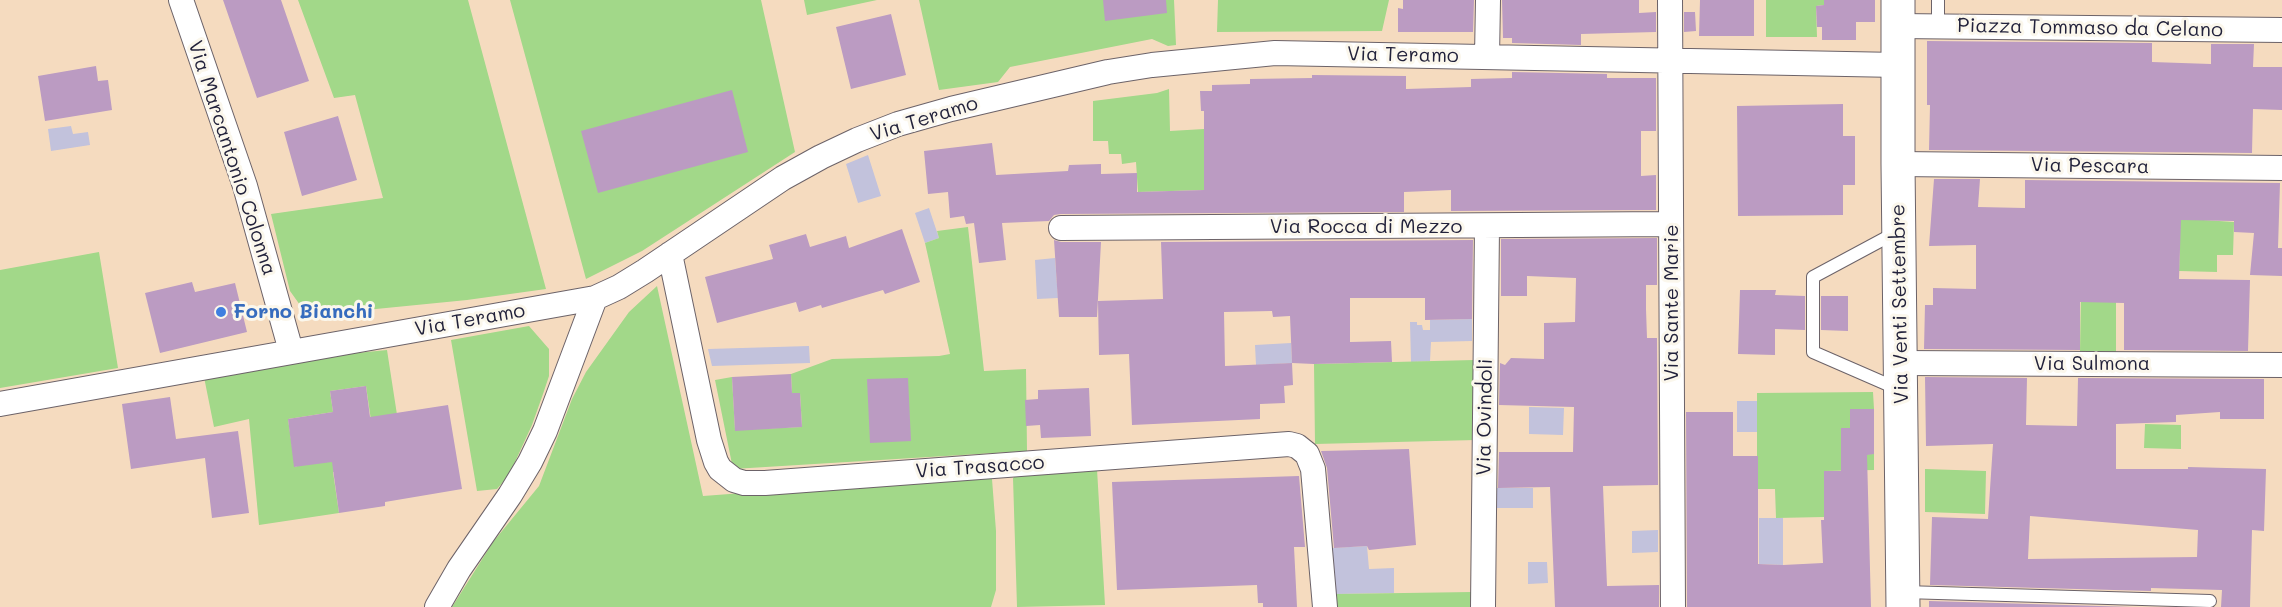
<!DOCTYPE html>
<style>
body{margin:0}
canvas{display:block;background:#f5dbbf}
</style>
<canvas width="2282" height="607"></canvas>
<script>
const context = document.querySelector('canvas').getContext('2d');
context.lineJoin = 'round';
function fill(path, color) { context.fillStyle = color; context.fill(path, 'evenodd'); }
const shape = rows => new Path2D(rows.map(r => 'M' + r).join(''));
function stroke(path, color, width, dash) { context.strokeStyle = color; context.lineWidth = width; context.lineCap = dash ? 'butt' : 'round'; context.setLineDash(dash || []); context.stroke(path); }
function write(font, color, halo, rows, align = 'center') {
  context.font = font + ' Mali,sans-serif'; context.lineWidth = 6; context.setLineDash([]); context.textBaseline = 'middle'; context.strokeStyle = halo; context.fillStyle = color; for (const [text, x, y, turn = 0] of rows) {
    context.save(); context.translate(x, y); context.rotate((+turn || 0) * Math.PI / 180); context.textAlign = isNaN(turn) ? turn : align; if (halo) context.strokeText(text, 0, 0); context.fillText(text, 0, 0); context.restore();
  }
}
fill(shape([
 [71,126,73,134,88,132,90,145,51,151,48,129],
 [868,155,881,196,858,203,846,164],
 [929,208,939,238,925,243,915,213],
 [1055,258,1058,298,1037,299,1035,260],
 [1472,319,1472,341,1431,342,1430,361,1411,362,1410,322,1417,322,1417,325,1422,325,1423,330,1430,330,1430,320],
 [1291,343,1292,363,1256,365,1255,345],
 [809,346,810,363,712,366,708,349],
 [1737,401,1758,401,1758,432,1737,432],
 [1529,407,1564,408,1563,435,1529,434],
 [1497,488,1533,488,1533,508,1497,508],
 [1759,518,1783,518,1783,565,1759,564],
 [1658,530,1658,552,1632,553,1632,531],
 [1367,546,1369,569,1394,568,1394,593,1336,594,1332,548],
 [1528,562,1547,562,1548,583,1528,584]
]), '#c2c2dc');
fill(shape([
 [298,0,468,0,546,289,467,300,376,309,331,317,314,315,300,305,290,291,271,214,383,198,355,95,334,98],
 [510,0,761,0,795,152,642,251,586,279],
 [804,0,877,0,807,15],
 [919,0,1174,0,1176,45,1168,46,1152,39,1010,67,998,82,939,90],
 [1218,0,1389,0,1382,31,1217,32],
 [1766,0,1824,0,1824,5,1816,6,1817,37,1766,37],
 [1169,89,1170,131,1204,129,1204,190,1138,192,1136,162,1122,164,1121,154,1109,154,1108,141,1093,141,1093,101,1157,93],
 [2173,218,2234,222,2233,255,2217,255,2217,272,2179,271,2180,248],
 [968,227,984,371,1026,369,1027,451,733,469,715,380,732,377,735,430,802,427,800,393,792,393,791,374,832,359,939,356,950,354,925,243,939,238,937,231],
 [99,252,118,368,0,388,0,270],
 [657,286,703,496,984,475,992,479,996,531,996,590,991,607,452,607,493,542,539,486,572,399,586,372,629,312],
 [2081,292,2116,292,2116,352,2080,352],
 [529,326,549,349,549,376,543,394,532,425,509,475,497,489,477,491,451,340],
 [387,350,404,460,333,472,339,513,259,525,249,419,214,427,204,377,296,359],
 [366,386,373,434,295,467,288,419,333,412,330,391],
 [1474,360,1476,440,1315,444,1314,364],
 [1873,392,1874,409,1850,409,1850,428,1841,428,1841,455,1874,454,1874,470,1824,471,1824,517,1776,518,1775,489,1757,489,1757,393],
 [2145,424,2181,425,2181,449,2144,448],
 [1097,469,1105,605,1017,607,1013,478,1021,472],
 [1925,469,1986,471,1985,514,1925,512],
 [1472,592,1472,607,1337,607,1336,594]
]), '#a2d889');
fill(shape([
 [223,0,281,0,309,81,257,98],
 [1103,0,1166,0,1167,13,1105,21],
 [1403,0,1474,0,1473,32,1398,32,1398,8,1403,9],
 [1502,0,1639,0,1639,13,1656,12,1656,32,1581,34,1581,45,1512,43,1512,38,1503,38],
 [1700,0,1754,0,1754,36,1699,36],
 [1824,0,1875,0,1875,22,1856,22,1856,40,1822,40,1822,27,1817,27,1816,6,1824,5],
 [1684,12,1695,12,1696,31,1684,32],
 [891,14,906,75,851,89,836,27],
 [1927,41,2152,43,2152,62,2211,64,2211,44,2254,44,2253,67,2282,67,2282,110,2253,109,2252,153,1929,150,1930,105,1927,105],
 [96,66,98,81,108,80,112,110,45,121,38,76],
 [1512,72,1607,74,1607,78,1656,78,1656,131,1641,131,1641,176,1656,175,1656,210,1451,211,1451,190,1404,192,1404,212,1061,214,1054,215,1049,221,1002,223,1006,260,979,263,974,223,966,224,964,216,950,218,948,192,928,194,924,151,992,143,996,175,1068,171,1069,165,1101,164,1101,174,1137,173,1137,192,1204,190,1204,111,1201,111,1200,91,1212,91,1212,85,1250,84,1250,79,1312,78,1312,75,1406,76,1406,89,1471,87,1471,79,1512,78],
 [732,90,748,152,598,193,581,131],
 [1843,104,1843,136,1855,136,1855,185,1843,185,1843,215,1738,216,1737,106],
 [338,116,357,180,302,196,284,132],
 [1934,179,1980,179,1978,207,2025,208,2025,180,2280,183,2278,248,2282,248,2282,276,2250,275,2254,233,2234,232,2234,221,2181,220,2179,279,2250,280,2248,351,2124,350,2124,303,2080,302,2080,350,1924,349,1925,305,1933,305,1933,288,1976,289,1976,245,1929,246],
 [902,229,920,282,885,294,883,290,822,308,821,305,799,312,796,302,717,323,705,277,773,259,769,245,806,234,810,247,846,236,849,248],
 [1657,238,1657,285,1646,285,1646,309,1647,338,1657,338,1658,485,1603,486,1607,586,1659,585,1659,607,1555,607,1550,487,1498,488,1499,452,1573,452,1574,407,1499,405,1500,363,1505,365,1511,358,1544,359,1544,323,1575,322,1576,278,1527,276,1527,296,1501,296,1501,239],
 [1054,240,1061,242,1101,242,1097,317,1059,317],
 [1473,240,1472,319,1425,320,1425,298,1350,298,1350,342,1391,341,1392,362,1314,364,1292,363,1293,385,1284,386,1285,403,1260,404,1260,419,1132,425,1129,354,1099,355,1098,301,1163,299,1161,242],
 [1272,311,1273,317,1290,316,1292,363,1225,366,1224,312],
 [192,282,195,292,235,283,247,332,160,353,145,293],
 [1740,290,1776,290,1775,295,1805,296,1805,330,1775,329,1775,355,1738,354],
 [1821,296,1848,296,1848,331,1821,330],
 [791,374,792,393,800,393,802,427,735,431,732,377],
 [1925,377,2027,378,2026,425,2077,426,2078,378,2264,379,2264,419,2220,419,2220,412,2176,415,2176,422,2116,424,2116,469,2188,469,2188,467,2266,469,2264,531,2252,530,2250,607,2221,607,2222,590,2151,588,2151,591,1930,585,1932,517,1988,519,1993,444,1926,446],
 [2030,516,2198,530,2197,557,2028,559],
 [908,378,911,441,870,443,867,379],
 [366,386,370,417,448,405,462,489,385,502,385,506,339,513,332,462,294,467,288,419,333,412,330,391],
 [1089,388,1091,436,1041,438,1040,425,1026,426,1025,400,1038,399,1038,390],
 [170,397,176,439,238,431,249,513,212,518,205,458,131,469,122,404],
 [1850,409,1874,409,1874,454,1867,455,1871,607,1687,607,1686,412,1733,412,1733,456,1758,456,1758,564,1783,565,1823,563,1821,520,1824,520,1824,471,1841,471,1841,428,1850,428],
 [1409,449,1416,545,1369,550,1367,546,1334,548,1327,468,1321,451],
 [1299,476,1305,547,1294,547,1297,607,1263,607,1263,603,1258,603,1257,585,1117,590,1112,482],
 [1929,601,2133,607,1929,607]
]), '#bb9bc2');
const lane = shape([
 [1938,27,1938,0],
 [1895,233,1813,277,1813,352,1898,389],
 [1904,592,2210,601]
]);
const street = shape([
 [181,0,245,186,291,351],
 [1670,0,1673,607],
 [1898,26,2282,30],
 [1487,57,1488,0],
 [1898,164,2282,168],
 [1061,228,1671,224],
 [670,254,709,440,716,462,720,469,734,480,744,483,765,483,1289,444,1297,446,1307,454,1313,469,1325,607],
 [1901,363,2282,365],
 [0,404,595,298,619,287,645,271,783,178,821,157,857,140,898,124,951,109,1108,72,1152,65,1275,53,1898,65],
 [437,607,459,569,510,495,530,462,545,431,595,298],
 [1483,607,1487,227]
]);
const primary = shape([
 [1898,0,1898,164,1903,607]
]);
stroke(lane, '#6c6369', 14);
stroke(street, '#6c6369', 26);
stroke(primary, '#6c6369', 35);
stroke(lane, '#fff', 12);
stroke(street, '#fff', 24);
stroke(primary, '#fff', 33);
for (const [x, y, r, color] of [
 [221,312,6,"#3f7fe0"]
]) { const dot = new Path2D(); dot.arc(x, y, r, 0, 2 * Math.PI); context.fillStyle = color; context.fill(dot); stroke(dot, '#fbf7ec', 2); }
write('20px', '#22223b', '#fbf7ec', [
 ["Piazza Tommaso da Celano",2090,28,1],
 ["Via Teramo",1403,55,1],
 ["Via Teramo",924,119,-17],
 ["Via Marcantonio Colonna",232,158,72],
 ["Via Pescara",2090,166,1],
 ["Via Rocca di Mezzo",1366,227],
 ["Via Sante Marie",1672,303,-90],
 ["Via Venti Settembre",1900,304,-91],
 ["Via Teramo",470,320,-10],
 ["Via Sulmona",2092,364],
 ["Via Ovindoli",1485,417,-89],
 ["Via Trasacco",980,467,-4]
]);
write('bold 20px', '#366cbe', '#fbf7ec', [
 ["Forno Bianchi",233,312]
], 'left');
</script>
